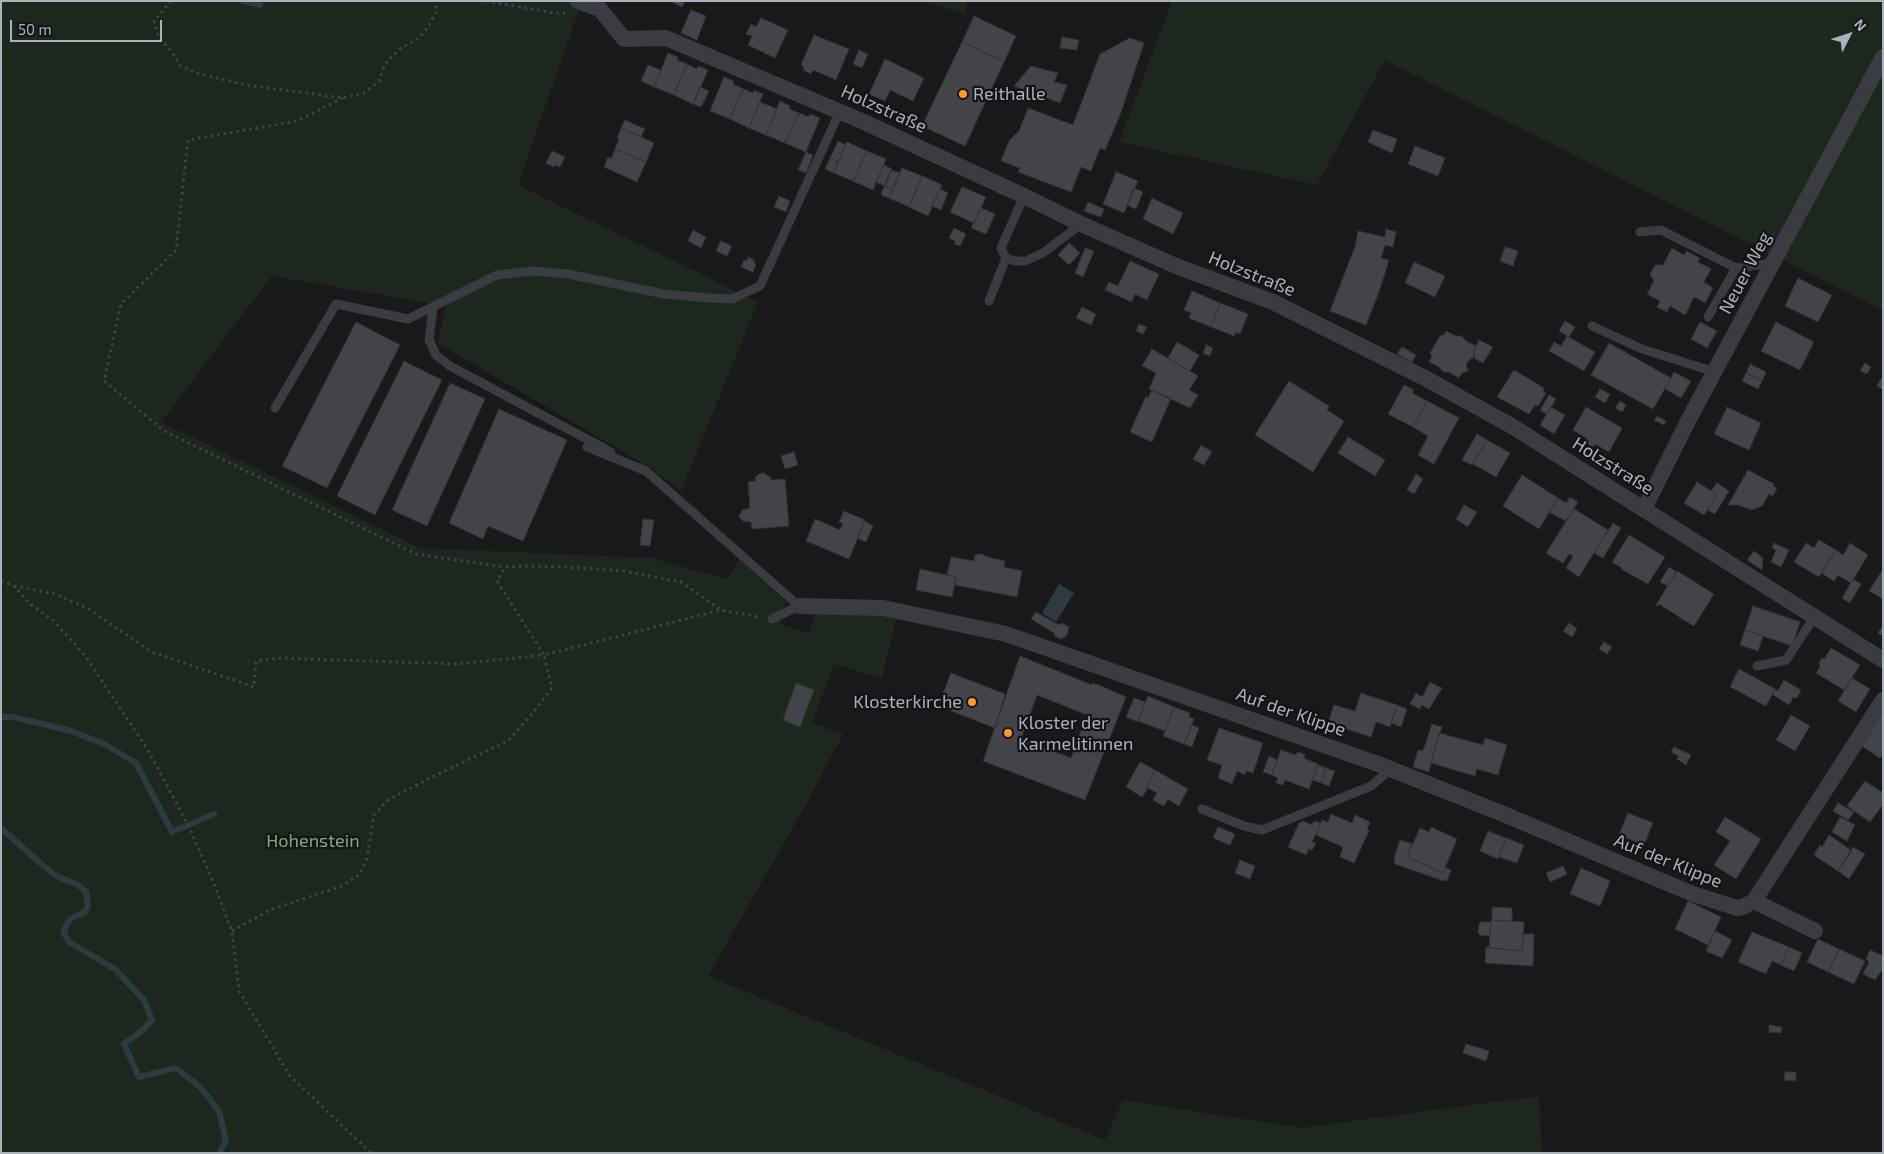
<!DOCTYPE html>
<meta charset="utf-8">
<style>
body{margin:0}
#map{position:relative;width:1884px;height:1154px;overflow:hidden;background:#19191b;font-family:"Exo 2",sans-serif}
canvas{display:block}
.frame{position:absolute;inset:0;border:2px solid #aab2bc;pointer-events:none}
.north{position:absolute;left:1824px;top:10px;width:50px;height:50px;-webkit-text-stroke:4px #141417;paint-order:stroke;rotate:49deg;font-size:14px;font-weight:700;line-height:20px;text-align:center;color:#aab2bc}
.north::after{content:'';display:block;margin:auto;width:18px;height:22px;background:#aab2bc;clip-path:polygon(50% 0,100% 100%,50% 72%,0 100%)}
.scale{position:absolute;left:10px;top:20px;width:152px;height:22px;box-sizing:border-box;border:2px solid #aab2bc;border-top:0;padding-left:6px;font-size:15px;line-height:18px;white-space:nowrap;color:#aab2bc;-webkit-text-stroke:4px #141417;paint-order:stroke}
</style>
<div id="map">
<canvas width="1884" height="1154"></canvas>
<div class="frame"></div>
<div class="north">N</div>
<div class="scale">50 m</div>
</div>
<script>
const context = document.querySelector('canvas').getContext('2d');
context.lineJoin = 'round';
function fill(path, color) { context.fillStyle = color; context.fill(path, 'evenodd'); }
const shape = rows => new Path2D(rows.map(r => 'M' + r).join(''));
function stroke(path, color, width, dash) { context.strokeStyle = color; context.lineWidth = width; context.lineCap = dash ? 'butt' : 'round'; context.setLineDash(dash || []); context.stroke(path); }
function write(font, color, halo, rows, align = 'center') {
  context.font = font + ' "Exo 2",sans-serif'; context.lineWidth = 4.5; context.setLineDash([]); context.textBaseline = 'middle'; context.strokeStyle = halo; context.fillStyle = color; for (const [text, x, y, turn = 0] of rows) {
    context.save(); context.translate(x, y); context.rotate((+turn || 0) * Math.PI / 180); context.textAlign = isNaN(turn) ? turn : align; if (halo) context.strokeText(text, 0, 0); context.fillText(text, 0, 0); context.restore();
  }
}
fill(shape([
 [1,1,582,1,518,185,758,302,681,491,649,467,438,343,446,306,272,276,161,422,420,548,650,558,728,579,739,559,786,602,779,624,809,633,815,613,897,615,882,678,834,664,812,723,843,734,808,801,708,976,1105,1140,1123,1100,1301,1128,1539,1096,1542,1153,1,1153],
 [921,1,968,1,965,14],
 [1172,1,1883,1,1883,310,1385,60,1317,185,1119,142]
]), '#1e271e');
fill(shape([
 [1059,584,1074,593,1056,622,1042,613]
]), '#2d3b41');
stroke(shape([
 [244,1,260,5],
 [1,717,13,717,71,731,104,744,136,763,172,832,214,814],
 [1,828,39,862,56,876,78,885,86,892,88,905,85,912,70,919,63,931,69,942,115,969,144,1000,152,1020,143,1030,124,1044,139,1077,176,1068,200,1087,219,1111,226,1140,220,1153]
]), '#2d3b41', 6);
const building = shape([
 [669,1,685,1,682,7,669,1],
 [691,10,706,16,697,40,681,33,691,10],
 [974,16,1016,36,1004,62,962,42,974,16],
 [761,18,788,30,775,58,748,45,752,36,746,34,751,24,756,27,761,18],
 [814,35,849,49,836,80,813,70,811,74,803,70,804,67,801,65,814,35],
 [1062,37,1079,40,1077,50,1060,48,1062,37],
 [1130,38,1144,43,1120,115,1105,150,1100,148,1091,171,1081,167,1071,192,1018,172,1020,168,1001,161,1009,141,1019,131,1028,108,1073,125,1100,54,1130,38],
 [962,42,1004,62,965,146,922,126,962,42],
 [859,50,868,54,862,68,853,64,859,50],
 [668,53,678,57,677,60,687,64,674,95,654,87,668,53],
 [885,59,924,78,913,101,890,90,885,101,869,94,885,59],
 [687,64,697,69,698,66,708,70,693,104,674,95,687,64],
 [648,65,661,70,654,87,641,81,648,65],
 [1031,66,1058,73,1054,82,1067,85,1060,103,1014,86,1031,66],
 [724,77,734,81,733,84,743,89,730,119,710,111,724,77],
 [700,87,709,91,701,107,693,104,700,87],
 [743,89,753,93,754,90,763,94,749,128,730,119,743,89],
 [780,101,790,106,789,109,799,113,785,143,766,135,780,101],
 [760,102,777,109,766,135,749,128,760,102],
 [799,113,808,117,810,114,820,118,806,152,785,143,799,113],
 [625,120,645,129,641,137,621,128,625,120],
 [621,128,654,143,646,162,615,149,619,139,617,138,621,128],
 [1373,130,1397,139,1392,153,1368,142,1373,130],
 [838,141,846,145,838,162,830,158,838,141],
 [847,142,867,151,853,181,834,173,847,142],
 [1415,146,1445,158,1438,176,1408,164,1415,146],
 [615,149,646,162,637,182,604,167,608,157,611,159,615,149],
 [552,151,565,157,560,167,555,165,554,167,546,163,552,151],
 [867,151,886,159,873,190,853,181,867,151],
 [806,152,813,155,806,173,798,170,806,152],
 [830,158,838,162,834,173,825,169,830,158],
 [884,165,892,169,885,186,876,182,884,165],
 [902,168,922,176,909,207,889,198,902,168],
 [891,170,900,173,893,190,884,186,891,170],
 [1116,172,1138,181,1124,213,1103,204,1116,172],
 [922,176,942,185,928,216,909,207,922,176],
 [884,186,893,190,889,198,881,195,884,186],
 [962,187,986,197,974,223,950,212,962,187],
 [1134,188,1143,192,1136,209,1127,205,1134,188],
 [940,189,948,193,941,210,932,206,940,189],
 [779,196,790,201,786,212,774,207,779,196],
 [1152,198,1183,213,1173,234,1143,219,1152,198],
 [1088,202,1104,209,1101,217,1084,211,1088,202],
 [981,208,995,214,986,234,971,228,981,208],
 [954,228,966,234,960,246,954,244,956,241,949,238,954,228],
 [1386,229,1396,232,1393,247,1385,245,1381,258,1389,260,1379,292,1366,325,1330,311,1355,247,1358,231,1385,237,1386,229],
 [693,230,706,237,701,248,688,241,693,230],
 [721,241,732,246,727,256,716,251,721,241],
 [1069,243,1080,253,1069,265,1058,255,1069,243],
 [1505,247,1518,251,1513,266,1500,261,1505,247],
 [1085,248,1094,251,1083,277,1075,273,1085,248],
 [1672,248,1684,255,1686,251,1700,258,1698,262,1711,269,1704,282,1713,288,1705,303,1694,297,1685,315,1670,306,1667,312,1657,307,1660,301,1647,294,1654,281,1650,274,1655,265,1663,265,1672,248],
 [748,257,754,260,754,263,756,264,753,272,741,267,744,260,747,261,748,257],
 [1130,261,1159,274,1147,300,1135,294,1132,302,1105,290,1109,282,1118,286,1130,261],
 [1414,262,1445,276,1435,297,1405,283,1414,262],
 [1798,278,1832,295,1818,322,1785,306,1798,278],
 [1192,291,1220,303,1211,327,1189,318,1191,313,1184,310,1192,291],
 [1220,303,1248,314,1240,334,1236,332,1234,336,1211,327,1220,303],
 [1082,307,1096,314,1091,325,1076,318,1082,307],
 [1565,321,1575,327,1569,337,1559,331,1565,321],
 [356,322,400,345,327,488,282,466,356,322],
 [1700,322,1717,331,1707,348,1691,339,1700,322],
 [1776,322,1814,342,1800,370,1761,351,1776,322],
 [1139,324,1147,327,1143,334,1136,331,1139,324],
 [1446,331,1456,336,1462,336,1466,341,1476,346,1473,352,1475,357,1469,360,1466,365,1468,371,1462,373,1459,378,1449,372,1443,372,1439,367,1429,362,1432,357,1430,353,1440,336,1444,335,1446,331],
 [1567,336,1595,352,1584,371,1549,351,1554,342,1561,346,1567,336],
 [1479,340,1493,347,1483,363,1474,358,1473,352,1479,340],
 [1177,342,1199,355,1190,371,1168,358,1177,342],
 [1609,343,1671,378,1653,409,1591,375,1609,343],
 [1206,345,1213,348,1210,356,1203,353,1206,345],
 [1402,347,1416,355,1412,362,1397,354,1402,347],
 [1152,349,1198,376,1189,390,1198,395,1190,408,1149,389,1156,373,1142,366,1152,349],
 [404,361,442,380,375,515,337,496,404,361],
 [1865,363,1871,367,1867,374,1860,371,1865,363],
 [1750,364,1766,372,1762,381,1746,373,1750,364],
 [1514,370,1544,388,1543,391,1546,393,1538,406,1535,405,1529,414,1497,397,1514,370],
 [1674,372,1691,381,1681,398,1665,389,1674,372],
 [1746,373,1762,381,1758,389,1742,381,1746,373],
 [1883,375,1883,390,1877,386,1883,375],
 [1289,381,1329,406,1327,410,1344,421,1313,472,1255,435,1289,381],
 [450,383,485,399,427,526,392,510,450,383],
 [1404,385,1414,390,1412,393,1427,401,1413,427,1388,414,1404,385],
 [1600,389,1610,394,1605,403,1595,397,1600,389],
 [1152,390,1171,398,1152,442,1130,432,1146,396,1148,398,1152,390],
 [1549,395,1556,399,1547,414,1540,410,1549,395],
 [1427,401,1459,418,1434,464,1418,455,1428,436,1413,427,1427,401],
 [1620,401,1626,405,1622,412,1615,408,1620,401],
 [1551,407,1565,415,1554,434,1540,425,1551,407],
 [1586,407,1622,428,1609,452,1595,444,1593,447,1584,442,1586,438,1573,430,1586,407],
 [1727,407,1761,423,1749,450,1714,434,1727,407],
 [499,409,567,440,523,541,488,526,483,539,449,523,499,409],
 [1657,416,1666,421,1664,425,1654,420,1657,416],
 [1477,434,1487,440,1472,465,1462,460,1477,434],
 [1348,437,1385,460,1375,476,1338,453,1348,437],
 [1487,440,1510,453,1496,477,1473,464,1487,440],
 [1201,445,1212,452,1204,465,1193,459,1201,445],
 [794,452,798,465,785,469,781,456,794,452],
 [1748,470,1774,484,1773,486,1777,488,1773,496,1769,494,1762,506,1752,510,1738,505,1728,505,1748,470],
 [764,473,770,477,771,480,785,479,789,526,752,529,751,522,743,521,739,517,742,510,750,508,748,482,756,481,755,478,759,474,764,473],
 [1416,474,1423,479,1414,494,1407,490,1416,474],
 [1522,475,1558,498,1539,529,1503,506,1522,475],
 [1697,482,1717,495,1704,515,1684,503,1697,482],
 [1717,483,1729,491,1715,514,1708,510,1717,495,1711,491,1717,483],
 [1570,497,1578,502,1566,521,1549,512,1558,498,1566,503,1570,497],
 [1464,505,1477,512,1468,527,1456,519,1464,505],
 [1574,509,1608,530,1579,577,1566,568,1573,556,1569,554,1563,563,1546,553,1574,509],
 [844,511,865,520,849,559,806,541,815,519,840,530,843,523,839,522,844,511],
 [643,519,654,520,650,546,640,545,643,519],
 [864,521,873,526,866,542,857,538,864,521],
 [1613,523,1621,528,1603,558,1594,553,1613,523],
 [1629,535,1665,557,1648,584,1621,569,1622,568,1612,562,1629,535],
 [1819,540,1836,550,1819,577,1794,562,1806,543,1814,548,1819,540],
 [1774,543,1789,550,1781,567,1771,562,1776,550,1772,548,1774,543],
 [1850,543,1868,555,1851,583,1838,575,1834,581,1821,573,1836,550,1843,555,1850,543],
 [1754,551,1763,558,1762,570,1747,560,1754,551],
 [981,554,991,558,1005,561,1004,567,1022,571,1017,597,955,585,956,577,947,575,951,557,974,561,975,555,981,554],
 [1669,567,1677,572,1668,586,1660,582,1669,567],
 [920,569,956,577,952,597,916,590,920,569],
 [1883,569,1883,599,1869,591,1883,569],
 [1677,571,1714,594,1694,626,1682,619,1681,620,1681,618,1659,604,1658,606,1656,605,1677,571],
 [1853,579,1861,584,1850,603,1842,598,1853,579],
 [1753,606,1800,622,1792,646,1745,630,1753,606],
 [1036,612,1059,625,1062,623,1069,627,1067,635,1061,639,1055,636,1054,633,1031,619,1036,612],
 [1569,623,1577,629,1572,637,1563,631,1569,623],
 [1883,625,1883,636,1878,633,1883,625],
 [1745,630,1763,636,1758,651,1740,645,1745,630],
 [1604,642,1612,647,1607,654,1599,649,1604,642],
 [1831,648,1860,665,1844,690,1816,673,1820,667,1819,663,1821,659,1825,658,1831,648],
 [1020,656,1092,685,1093,683,1101,686,1126,697,1085,800,983,761,1020,656],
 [1037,695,1087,715,1071,758,1021,739,1037,695],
 [1739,669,1775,689,1766,706,1730,687,1739,669],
 [951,673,1005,694,995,728,941,707,944,697,942,696,951,673],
 [1852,678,1870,689,1856,712,1838,701,1852,678],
 [1784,680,1801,690,1797,698,1793,697,1789,705,1772,694,1775,689,1778,691,1784,680],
 [1430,682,1442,688,1429,709,1421,705,1420,709,1410,704,1416,693,1422,697,1430,682],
 [796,683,814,690,800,727,783,720,796,683],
 [1361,693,1397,705,1390,727,1376,722,1371,737,1328,723,1334,705,1355,711,1361,693],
 [1148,696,1174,707,1165,731,1138,721,1148,696],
 [1134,698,1145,702,1138,722,1126,717,1134,698],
 [1397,705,1407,709,1401,727,1391,723,1397,705],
 [1174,707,1190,713,1189,717,1194,719,1184,744,1163,736,1174,707],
 [1883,712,1883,754,1880,758,1860,745,1883,712],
 [1791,715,1810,726,1795,751,1776,740,1791,715],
 [1432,724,1442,727,1435,747,1429,772,1413,767,1418,750,1423,751,1432,724],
 [1192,725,1199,728,1192,747,1184,744,1192,725],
 [1219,728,1263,743,1253,773,1246,771,1245,775,1237,771,1232,784,1218,778,1222,765,1207,760,1219,728],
 [1439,733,1483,745,1485,738,1507,745,1498,775,1477,769,1475,776,1431,763,1439,733],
 [1674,747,1691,755,1686,765,1677,759,1679,756,1671,752,1674,747],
 [1281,750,1296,755,1297,752,1301,753,1305,755,1304,758,1318,764,1309,789,1285,780,1283,785,1276,783,1278,778,1272,775,1281,750],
 [1269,756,1277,760,1272,775,1263,772,1269,756],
 [1140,762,1155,770,1146,787,1148,788,1142,797,1126,787,1140,762],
 [1318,765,1326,768,1321,783,1312,780,1318,765],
 [1326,768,1335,771,1329,786,1321,783,1326,768],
 [1155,770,1188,789,1179,806,1168,799,1164,806,1153,800,1157,793,1146,787,1155,770],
 [1865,781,1883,793,1882,806,1870,822,1847,806,1865,781],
 [1838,803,1854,812,1848,820,1833,811,1838,803],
 [1628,813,1653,823,1644,845,1619,835,1628,813],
 [1331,814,1352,823,1355,815,1370,822,1367,830,1369,831,1354,863,1340,857,1343,847,1316,835,1322,820,1328,822,1331,814],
 [1725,817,1761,839,1736,879,1714,865,1730,841,1716,832,1725,817],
 [1840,817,1855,825,1847,841,1832,832,1840,817],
 [1303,821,1312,825,1314,821,1321,823,1312,842,1316,843,1312,850,1309,849,1306,855,1288,847,1299,823,1303,821],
 [1218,827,1235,834,1230,845,1213,838,1218,827],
 [1431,827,1457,839,1443,873,1407,857,1420,828,1429,832,1431,827],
 [1488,831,1506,838,1498,859,1480,851,1488,831],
 [1829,835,1852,851,1838,871,1815,856,1816,855,1814,854,1820,845,1822,847,1829,835],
 [1506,838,1524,845,1517,863,1499,857,1506,838],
 [1400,840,1412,844,1407,857,1443,873,1445,867,1451,870,1447,881,1441,880,1395,864,1394,858,1400,840],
 [1853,847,1865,854,1849,879,1838,871,1853,847],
 [1240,860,1255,866,1250,879,1235,873,1240,860],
 [1563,866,1567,874,1550,882,1546,873,1563,866],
 [1581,868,1610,881,1600,906,1570,894,1581,868],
 [1688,901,1721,917,1708,945,1675,929,1688,901],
 [1492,907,1512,908,1512,921,1492,920,1492,907],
 [1491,920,1524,922,1522,951,1489,948,1491,920],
 [1481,922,1491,922,1490,936,1480,935,1478,933,1479,924,1481,922],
 [1715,931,1732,940,1722,958,1706,951,1715,931],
 [1752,932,1789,947,1781,965,1772,961,1766,974,1738,962,1752,932],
 [1523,934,1534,934,1533,966,1485,963,1486,947,1522,951,1523,934],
 [1818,939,1839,949,1828,972,1807,962,1818,939],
 [1789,947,1802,953,1794,971,1781,965,1789,947],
 [1839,949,1865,961,1854,984,1828,972,1839,949],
 [1870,950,1883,956,1883,969,1875,980,1863,974,1869,962,1866,959,1870,950],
 [1769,1025,1782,1027,1781,1033,1769,1032,1769,1025],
 [1466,1044,1489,1051,1486,1061,1463,1053,1466,1044],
 [1785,1072,1796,1072,1796,1081,1784,1080,1785,1072]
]);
fill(building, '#434449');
stroke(building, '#333338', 1);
stroke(shape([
 [171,1,154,21,159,39,169,48,181,66,196,73,246,85,343,98,364,93,379,81,385,64,401,48,419,38,428,27,437,10,435,1],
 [486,1,555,13,565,13],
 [343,98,297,121,188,140,176,250,121,304,104,381,164,431,416,554,505,567],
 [1,581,14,586,30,604,53,620,86,657,148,750,188,825,212,879,232,931,239,991,290,1076,371,1153],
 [14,586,56,594,87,608,152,652,254,687,256,661,277,658,457,664,544,655,497,581,505,567,526,566,563,567,624,571,681,582,721,610],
 [232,931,272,909,342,886,359,875,367,859,374,815,388,800,428,779,508,741,530,716,552,688,544,655,721,610,759,617]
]), '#3f4348', 3, [2.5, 4]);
stroke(shape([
 [1024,196,1001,248,1006,258,1015,261,1025,261,1043,253,1081,224],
 [1640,232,1661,230,1736,268],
 [989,301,1006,258],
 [433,308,429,340,436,355,450,366,611,452],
 [1708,317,1736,268,1764,264,1771,267],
 [1592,326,1642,349,1715,372],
 [275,408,336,304,408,319,497,275,533,271,568,274,664,294,709,298,732,299,760,286,840,111],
 [587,447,646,471,799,606,772,619],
 [1757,666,1786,660,1815,616],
 [1202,809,1244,826,1262,830,1371,786,1391,769]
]), '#3a3c41', 9);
stroke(shape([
 [578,1,600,9,624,39,666,38,864,122,1024,196,1081,224,1176,266,1273,302,1423,377,1510,425,1883,660],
 [1644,509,1689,419,1883,57],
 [799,606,883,608,1006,634,1378,764,1501,813,1693,894,1737,908,1743,907,1754,901,1883,700],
 [1754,901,1815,931]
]), '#3a3c41', 16);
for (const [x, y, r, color] of [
 [963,94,5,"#ff982d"],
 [972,702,5,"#ff982d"],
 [1008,733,5,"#ff982d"]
]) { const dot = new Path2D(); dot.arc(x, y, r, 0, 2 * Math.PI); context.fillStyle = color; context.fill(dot); stroke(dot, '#141417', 2); }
write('18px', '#aab2bc', '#141417', [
 ["Reithalle",973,94],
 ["Klosterkirche",962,702,"right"],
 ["Kloster der",1018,723],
 ["Karmelitinnen",1018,744]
], 'left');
write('18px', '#aab2bc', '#141417', [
 ["Holzstraße",884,109,24],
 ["Neuer Weg",1745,273,-62],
 ["Holzstraße",1252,274,22],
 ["Holzstraße",1613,466,32],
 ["Auf der Klippe",1291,712,19],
 ["Auf der Klippe",1668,861,22]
]);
write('18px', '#84a880', '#141417', [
 ["Hohenstein",313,841]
]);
</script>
